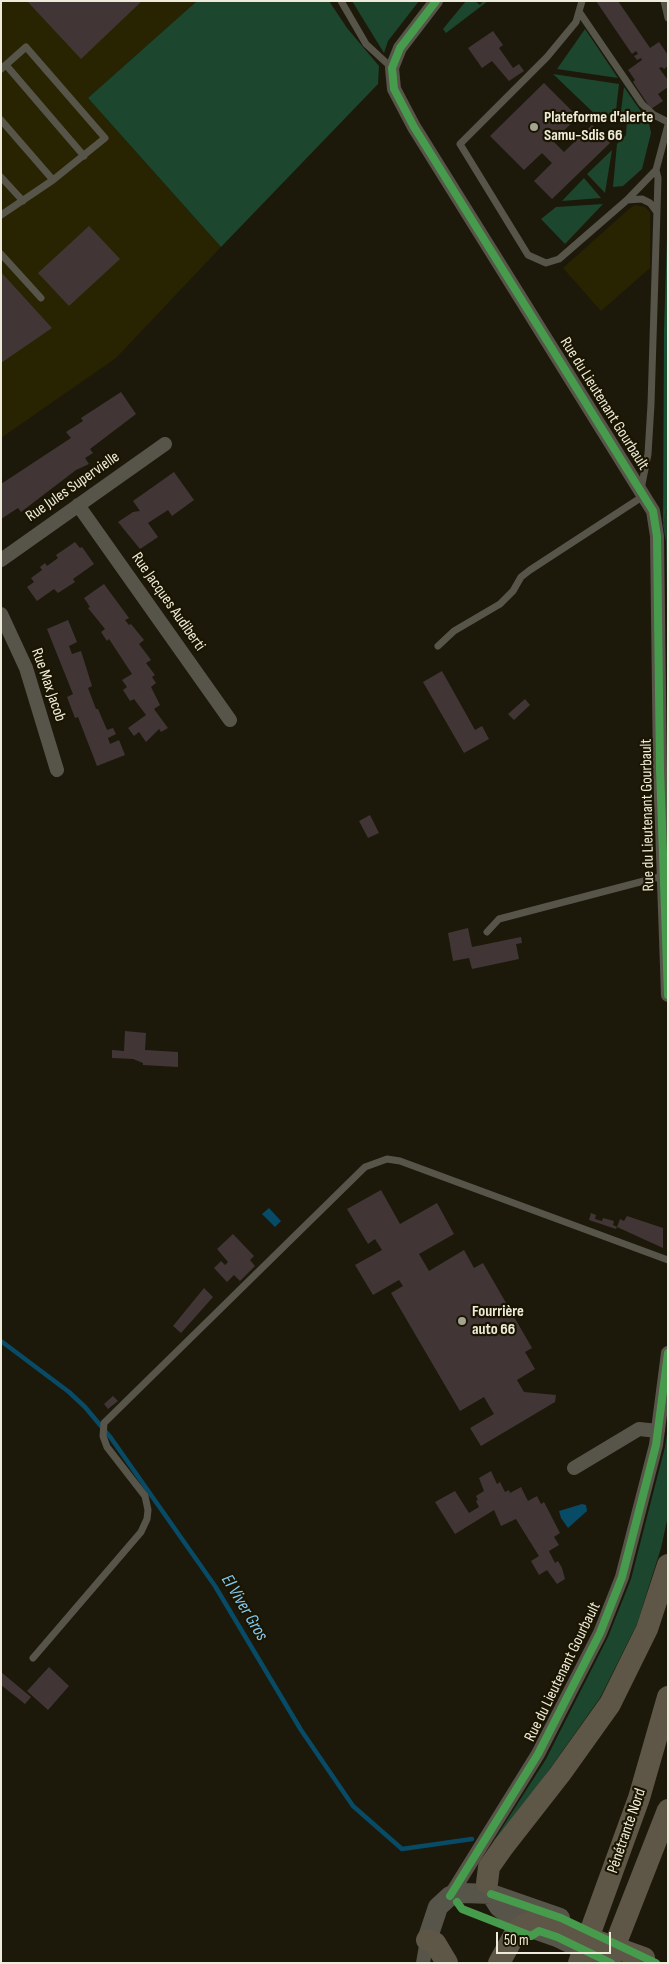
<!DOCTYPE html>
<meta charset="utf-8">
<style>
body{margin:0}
#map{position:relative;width:669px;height:1964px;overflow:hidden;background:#1c190a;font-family:"Sofia Sans Condensed",sans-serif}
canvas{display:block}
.frame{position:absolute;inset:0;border:2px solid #eeebda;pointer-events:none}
.scale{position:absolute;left:496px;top:1932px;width:115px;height:22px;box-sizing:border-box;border:2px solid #eeebda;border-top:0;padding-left:6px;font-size:15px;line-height:18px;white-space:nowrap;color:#eeebda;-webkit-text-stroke:4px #1a1500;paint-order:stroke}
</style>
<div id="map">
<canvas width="669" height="1964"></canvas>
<div class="frame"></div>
<div class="scale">50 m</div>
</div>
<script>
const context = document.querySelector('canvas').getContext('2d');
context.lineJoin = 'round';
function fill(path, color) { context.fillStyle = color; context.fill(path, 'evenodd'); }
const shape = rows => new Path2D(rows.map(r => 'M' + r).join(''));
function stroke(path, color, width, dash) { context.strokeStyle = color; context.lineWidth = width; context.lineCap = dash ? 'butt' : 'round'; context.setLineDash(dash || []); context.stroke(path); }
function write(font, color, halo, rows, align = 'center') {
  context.font = font + ' "Sofia Sans Condensed",sans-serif'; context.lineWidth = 4.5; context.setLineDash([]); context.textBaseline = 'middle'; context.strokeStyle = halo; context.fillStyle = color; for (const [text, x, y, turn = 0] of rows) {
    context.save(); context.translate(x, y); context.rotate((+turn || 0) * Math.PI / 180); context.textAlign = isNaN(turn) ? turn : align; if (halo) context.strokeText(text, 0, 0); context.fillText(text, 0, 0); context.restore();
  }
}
fill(shape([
 [1,1,197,1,88,98,221,247,116,358,1,438],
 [635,205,645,207,650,212,650,268,601,311,563,268,629,209]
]), '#282301');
fill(shape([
 [197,1,329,1,347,28,379,66,378,84,221,247,88,98],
 [352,1,419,1,388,41,384,53],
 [466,1,475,1,480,5,483,1,488,1,446,33,443,29],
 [585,29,618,78,557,69],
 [553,74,619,84,615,119,600,119],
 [624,87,649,123,651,133,642,169,623,186,613,187,617,144,626,135,627,119,620,119],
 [612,150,605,193,587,174],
 [584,178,601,198,562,201],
 [603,204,565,244,541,219,556,207],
 [668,505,668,653,666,542,663,525],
 [668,1427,668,1516,661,1548,637,1624,600,1698,508,1828,493,1842,546,1759,608,1637,631,1579,665,1447]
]), '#1d462e');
fill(shape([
 [668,204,668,505,663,525,664,330]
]), '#175034');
fill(shape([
 [269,1208,281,1221,275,1227,262,1214],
 [582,1504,586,1505,587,1511,568,1528,561,1518,559,1511]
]), '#074b67');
stroke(shape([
 [1,1341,69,1392,85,1407,111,1438,215,1586,301,1730,353,1806,402,1849,472,1839]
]), '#074b67', 4.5);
fill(shape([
 [27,1,142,1,81,59],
 [596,1,618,1,650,48,659,42,668,55,668,66,664,69,662,67,659,68,668,80,668,87,658,94,663,101,651,109,633,82,635,80,628,70,642,60,641,58,637,60,634,56,638,54,636,51,632,54],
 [493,31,503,45,499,48,513,68,519,64,524,71,509,81,492,61,482,68,468,48],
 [544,83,578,117,553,141,564,152,592,125,610,143,552,199,534,181,552,163,542,153,524,170,490,136],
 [89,226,120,259,69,306,38,273],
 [1,272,52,328,1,363],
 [121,392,136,414,90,449,93,453,85,458,89,464,76,470,21,512,18,508,1,519,1,484,71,438,66,432,83,421,81,418],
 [174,472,194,500,172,516,168,510,148,523,158,537,140,549,118,522,133,512,140,511,133,501],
 [75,542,80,548,82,547,94,564,73,579,75,582,58,593,54,589,37,601,27,587,34,582,31,578,42,570,40,567,45,563,47,566,58,558,56,555],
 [104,584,129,618,125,620,129,625,131,624,144,640,139,644,151,660,146,663,155,675,152,677,156,683,151,687,160,705,154,709,168,728,161,732,159,729,146,742,139,732,134,736,128,728,146,715,134,699,130,701,123,690,127,687,122,680,132,674,109,639,107,641,101,632,105,629,88,608,90,607,84,598],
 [68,620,77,642,69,646,72,654,81,651,92,686,88,688,96,709,98,709,107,730,113,728,116,734,108,738,110,744,119,740,125,755,97,766,78,717,75,718,67,697,73,694,47,629],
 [442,671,475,730,482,726,489,739,464,753,423,682],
 [525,699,530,705,514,720,508,714],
 [370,815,379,833,368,838,359,821],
 [468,928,472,947,521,937,522,943,516,944,519,959,472,969,469,958,453,961,448,933],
 [125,1031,146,1033,145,1050,178,1052,178,1067,143,1065,143,1063,133,1059,112,1058,112,1050,124,1051],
 [381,1190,400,1224,437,1203,454,1234,419,1254,429,1271,464,1250,474,1268,483,1263,532,1348,525,1352,535,1369,517,1380,524,1392,556,1395,555,1402,481,1446,470,1428,494,1414,484,1397,460,1411,391,1293,403,1286,399,1280,373,1295,355,1265,382,1250,375,1239,368,1244,347,1209],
 [591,1213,596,1215,595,1219,602,1221,603,1218,614,1221,613,1225,617,1227,616,1229,589,1220],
 [627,1216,663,1228,663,1248,617,1227,620,1219,624,1221],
 [233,1234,254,1256,250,1260,255,1266,240,1281,234,1275,227,1282,214,1268,221,1261,225,1265,228,1262,217,1249],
 [204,1288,213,1297,181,1333,173,1326],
 [113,1396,118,1401,108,1409,104,1404],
 [491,1471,497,1484,500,1482,505,1492,509,1490,510,1493,521,1487,528,1501,537,1496,541,1504,544,1502,560,1533,554,1537,559,1545,549,1551,555,1563,558,1561,562,1568,565,1579,557,1584,547,1570,539,1575,531,1561,539,1556,519,1524,516,1519,501,1526,494,1510,455,1534,435,1502,455,1491,469,1513,479,1507,476,1501,478,1500,476,1496,484,1491,479,1478],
 [49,1667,69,1686,48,1710,27,1691],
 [1,1672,31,1697,25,1704,1,1685]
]), '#413635');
stroke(shape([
 [341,1,366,44,392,68],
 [582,1,576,22,547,57,460,144,528,255,546,263,559,259,627,200,656,170,668,125],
 [664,1,668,18],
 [580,13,642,104,654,115,668,122],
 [6,65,84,156],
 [1,69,26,47,105,138,53,180,1,215],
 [1,120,53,180],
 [1,177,23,201],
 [627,200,642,199,650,203,656,211],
 [1,254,41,298],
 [641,489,648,454,651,404,658,178,656,170],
 [438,646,454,631,500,604,513,591,521,577,530,570,645,495],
 [487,932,499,919,663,876],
 [33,1658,141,1532,147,1519,148,1510,145,1496,107,1447,103,1436,104,1423,365,1167,387,1159,400,1161,668,1260]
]), '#575449', 7);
stroke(shape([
 [436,1,400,48,392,68,394,89,414,127,653,511,657,536,660,769,668,995],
 [78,505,230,720],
 [1,560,165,444],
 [1,614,26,668,57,770],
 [574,1468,639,1429,658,1431],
 [450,1896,538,1754,600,1633,622,1577,656,1445,668,1353],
 [423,1963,427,1940]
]), '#575449', 14);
stroke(shape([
 [492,1896,499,1907,523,1925,557,1937,611,1963],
 [427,1940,438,1907,450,1896,464,1893,491,1894,560,1918]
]), '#575449', 20);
stroke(shape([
 [487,1883,489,1867,503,1847,560,1774,610,1704,647,1629,668,1565],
 [427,1940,435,1943,447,1963],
 [499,1963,517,1930,523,1925,539,1920,644,1958],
 [579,1963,639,1798,668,1697],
 [608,1963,668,1810]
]), '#5e5646', 22);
stroke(shape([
 [436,1,400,48,392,68,394,89,414,127,653,511,657,536,660,769,668,995],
 [491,1894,561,1918,656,1963],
 [450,1896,538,1754,600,1633,622,1577,656,1445,668,1353],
 [457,1902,462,1909,531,1936,539,1931,557,1937,611,1963]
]), '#469c4c', 8);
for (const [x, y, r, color] of [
 [534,127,5,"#a4a291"],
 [462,1321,5,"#a4a291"]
]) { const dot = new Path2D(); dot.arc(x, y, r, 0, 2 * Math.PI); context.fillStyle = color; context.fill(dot); stroke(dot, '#1a1500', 2); }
write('bold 16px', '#eeebda', '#1a1500', [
 ["Plateforme d'alerte",544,118],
 ["Samu-Sdis 66",544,136],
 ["Fourrière",472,1312],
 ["auto 66",472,1330]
], 'left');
write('16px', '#eeebda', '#1a1500', [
 ["Rue du Lieutenant Gourbault",604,404,58],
 ["Rue Jules Supervielle",73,487,-35],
 ["Rue Jacques Audiberti",168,602,55],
 ["Rue Max Jacob",48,685,71],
 ["Rue du Lieutenant Gourbault",648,815,-91],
 ["Rue du Lieutenant Gourbault",563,1672,-64],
 ["Pénétrante Nord",627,1831,-71]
]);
write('italic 18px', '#84caf3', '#1a1500', [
 ["El Viver Gros",244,1608,59]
]);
</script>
